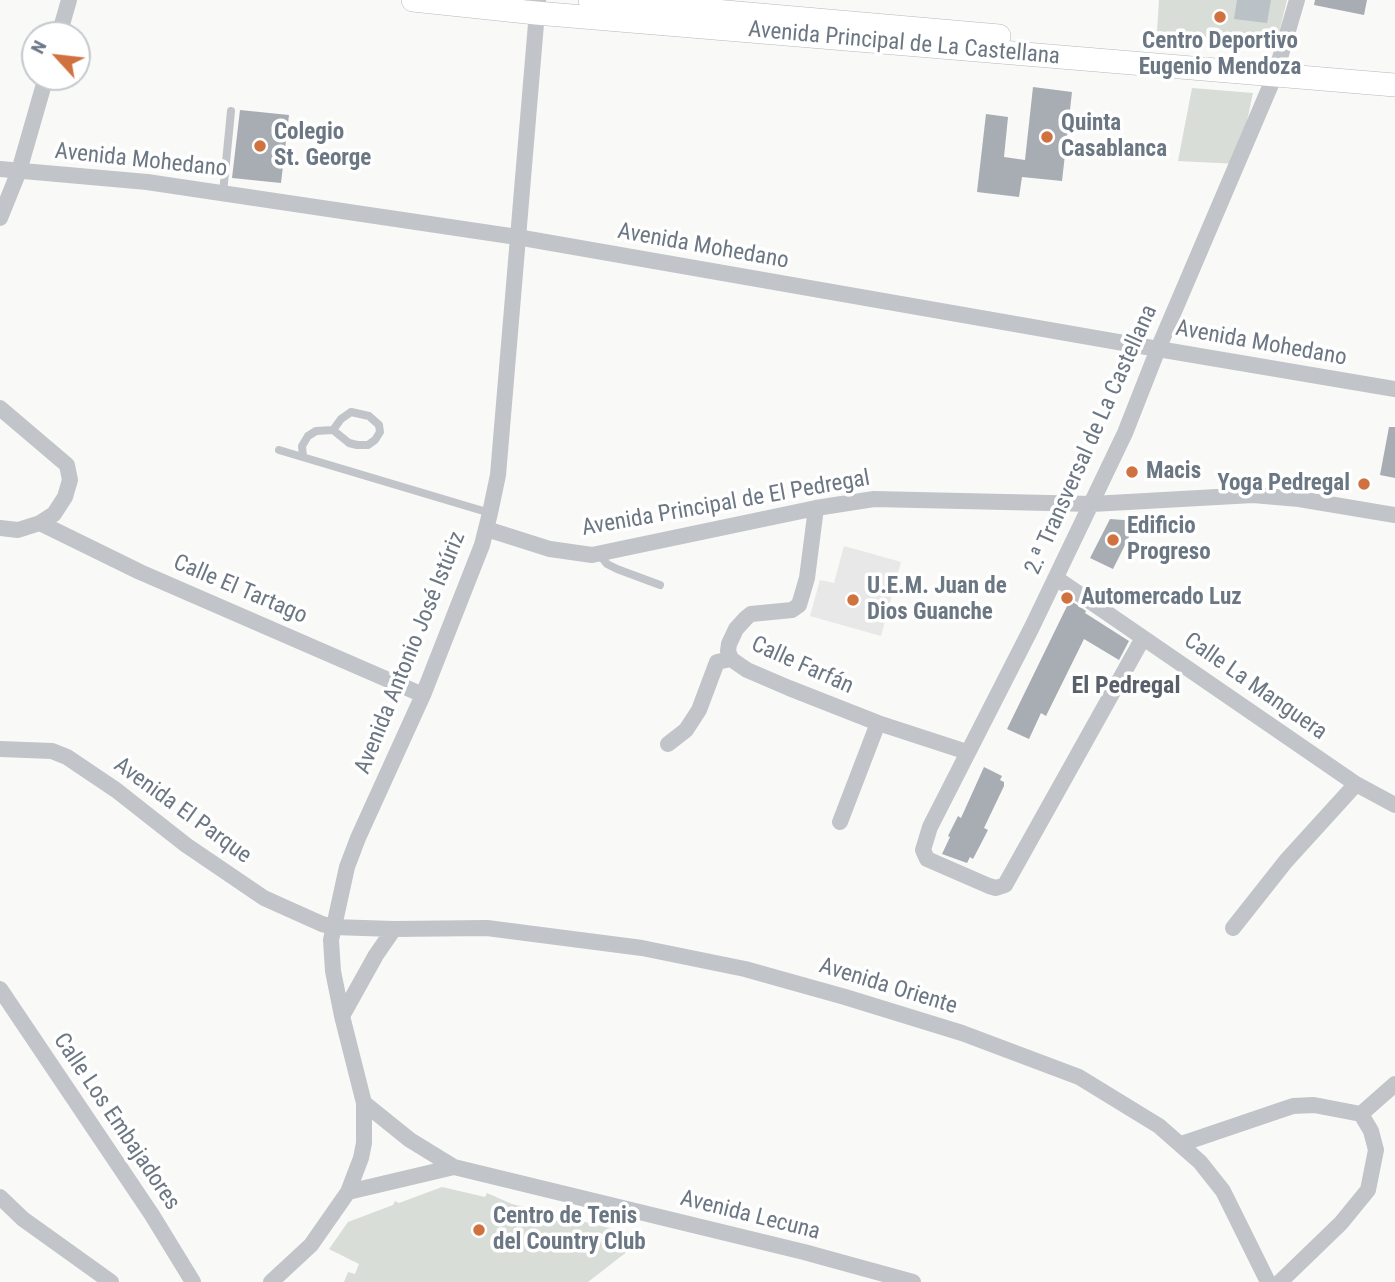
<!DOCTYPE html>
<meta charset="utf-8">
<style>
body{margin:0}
#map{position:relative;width:1395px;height:1282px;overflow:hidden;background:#f9f9f7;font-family:"Roboto Condensed",sans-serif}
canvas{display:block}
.north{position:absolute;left:21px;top:21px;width:70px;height:70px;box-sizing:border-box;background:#fff;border:2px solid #c4c9ce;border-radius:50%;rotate:297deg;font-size:19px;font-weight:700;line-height:28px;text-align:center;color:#6c7784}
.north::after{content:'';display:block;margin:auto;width:24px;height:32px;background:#d07240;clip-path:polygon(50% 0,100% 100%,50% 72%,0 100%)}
</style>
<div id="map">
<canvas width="1395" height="1282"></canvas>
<div class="north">N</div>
</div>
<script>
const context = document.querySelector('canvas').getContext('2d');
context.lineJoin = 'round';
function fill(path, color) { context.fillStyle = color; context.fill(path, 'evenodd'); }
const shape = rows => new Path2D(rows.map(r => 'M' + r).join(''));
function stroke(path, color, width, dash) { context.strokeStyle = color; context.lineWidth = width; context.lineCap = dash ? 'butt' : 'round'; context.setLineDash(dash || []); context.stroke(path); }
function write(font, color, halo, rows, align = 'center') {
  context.font = font + ' "Roboto Condensed",sans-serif'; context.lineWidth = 7; context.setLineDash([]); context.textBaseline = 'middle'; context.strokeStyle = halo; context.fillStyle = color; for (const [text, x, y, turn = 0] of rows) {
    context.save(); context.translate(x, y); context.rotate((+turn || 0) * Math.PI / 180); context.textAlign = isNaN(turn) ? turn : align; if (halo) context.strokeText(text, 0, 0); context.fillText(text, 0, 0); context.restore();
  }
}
fill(shape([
 [844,546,901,562,881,636,810,616,820,580,834,583]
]), '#e7e8e7');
fill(shape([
 [1159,0,1287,0,1276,45,1157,31],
 [1192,88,1253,93,1238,164,1178,161],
 [442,1187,485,1197,487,1193,512,1204,646,1237,588,1282,344,1282,348,1272,355,1274,359,1264,329,1249,348,1222,393,1205,395,1201,399,1203]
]), '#d8ddd7');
fill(shape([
 [1237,0,1271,0,1267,23,1234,19]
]), '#bac2c7');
fill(shape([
 [1315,0,1367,0,1364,15,1314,5],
 [1033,87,1072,92,1062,181,1022,177,1019,197,977,192,986,114,1008,117,1004,157,1025,160],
 [240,110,289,115,281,183,232,178],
 [1389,427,1395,427,1395,478,1380,475],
 [1110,519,1137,521,1113,569,1090,558],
 [1070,600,1086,611,1085,613,1129,641,1119,660,1084,639,1046,716,1041,713,1029,739,1007,729],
 [984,767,1002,776,1000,780,1004,782,1004,786,984,828,988,830,973,859,970,857,967,863,942,854,950,837,948,836,958,816,961,818]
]), '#a7adb3');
const secondary = shape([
 [413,0,536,13,1395,85],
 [590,0,999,36]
]);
stroke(secondary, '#b4b8bc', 24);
stroke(shape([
 [223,193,231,111],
 [279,450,490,513],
 [303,457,302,446,308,436,316,431,333,430,349,443,357,445,368,445,375,440,380,432,379,425,369,416,351,412,341,419,333,430],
 [599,554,607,564,617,569,660,585]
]), '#c1c4c8', 8);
stroke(shape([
 [59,35,69,0],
 [0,169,147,182,517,237,1158,349,1395,389],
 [0,218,19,171,46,77],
 [0,408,67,465,70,480,65,497,54,514,40,523,18,530,0,528],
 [816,508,807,578,799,605,792,610,751,614,746,618,736,629,729,644,728,651,731,659,747,670,789,688,878,723,967,752],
 [40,523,140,572,423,695],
 [487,529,550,549,592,555,816,508,874,499,1092,504,1253,495,1299,499,1395,515],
 [1056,578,1356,784,1395,805],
 [1143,638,1005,885,996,888,989,886,927,859,923,850,930,827,1032,627,1125,433,1158,349,1275,75,1297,0],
 [668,744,686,730,699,710,717,662,731,659],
 [0,749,52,751,67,757,116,790,186,845,264,898,322,924,333,927,394,929,487,928,642,948,745,969,845,997,962,1033,1079,1077,1159,1126,1200,1162,1223,1191,1268,1282],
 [840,822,878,723],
 [1233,928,1286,861,1356,784],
 [0,989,152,1215,193,1282],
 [342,1016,376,955,394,929],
 [364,1103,410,1140,454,1167,804,1252,913,1282],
 [1361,1114,1395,1084],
 [1181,1144,1293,1106,1314,1105,1361,1114,1371,1131,1376,1150,1368,1190,1341,1223,1280,1282],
 [348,1192,454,1167],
 [0,1197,23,1219,111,1282],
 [271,1282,311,1245,348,1192,361,1158,364,1143,364,1103,342,1016,333,971,331,940,347,867,358,838,423,695,482,545,490,513,498,475,538,0]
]), '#c1c4c8', 16);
stroke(secondary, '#fff', 23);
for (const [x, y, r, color] of [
 [1220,17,7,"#d07240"],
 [1047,137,7,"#d07240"],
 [260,146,7,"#d07240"],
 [1132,472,7,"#d07240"],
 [1364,484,7,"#d07240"],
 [1113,540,7,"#d07240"],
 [1067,598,7,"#d07240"],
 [853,600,7,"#d07240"],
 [479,1230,7,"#d07240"]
]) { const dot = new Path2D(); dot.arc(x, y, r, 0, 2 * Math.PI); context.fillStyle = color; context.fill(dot); stroke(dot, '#fff', 2.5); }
write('bold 23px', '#6c7784', '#fff', [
 ["Centro Deportivo",1220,42,"center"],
 ["Eugenio Mendoza",1220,68,"center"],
 ["Quinta",1061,124],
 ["Casablanca",1061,150],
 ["Colegio",274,133],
 ["St. George",274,159],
 ["Macis",1146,472],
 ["Yoga Pedregal",1350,484,"right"],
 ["Edificio",1127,527],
 ["Progreso",1127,553],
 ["U.E.M. Juan de",867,587],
 ["Dios Guanche",867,613],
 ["Automercado Luz",1081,598],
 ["Centro de Tenis",493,1217],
 ["del Country Club",493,1243]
], 'left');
write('23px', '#6c7784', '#fff', [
 ["Avenida Principal de La Castellana",904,44,5],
 ["Avenida Mohedano",141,161,6],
 ["Avenida Mohedano",703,247,10],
 ["Avenida Mohedano",1261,344,10],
 ["2.ª Transversal de La Castellana",1092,440,-66],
 ["Avenida Principal de El Pedregal",726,504,-10],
 ["Calle El Tartago",240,590,23],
 ["Avenida Antonio José Istúriz",411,653,-68],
 ["Calle Farfán",802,666,24],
 ["Calle La Manguera",1255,687,35],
 ["Avenida El Parque",182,811,36],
 ["Avenida Oriente",888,987,17],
 ["Calle Los Embajadores",116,1122,56],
 ["Avenida Lecuna",750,1216,14]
]);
write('bold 24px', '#59606a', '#fff', [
 ["El Pedregal",1126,687]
]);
</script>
